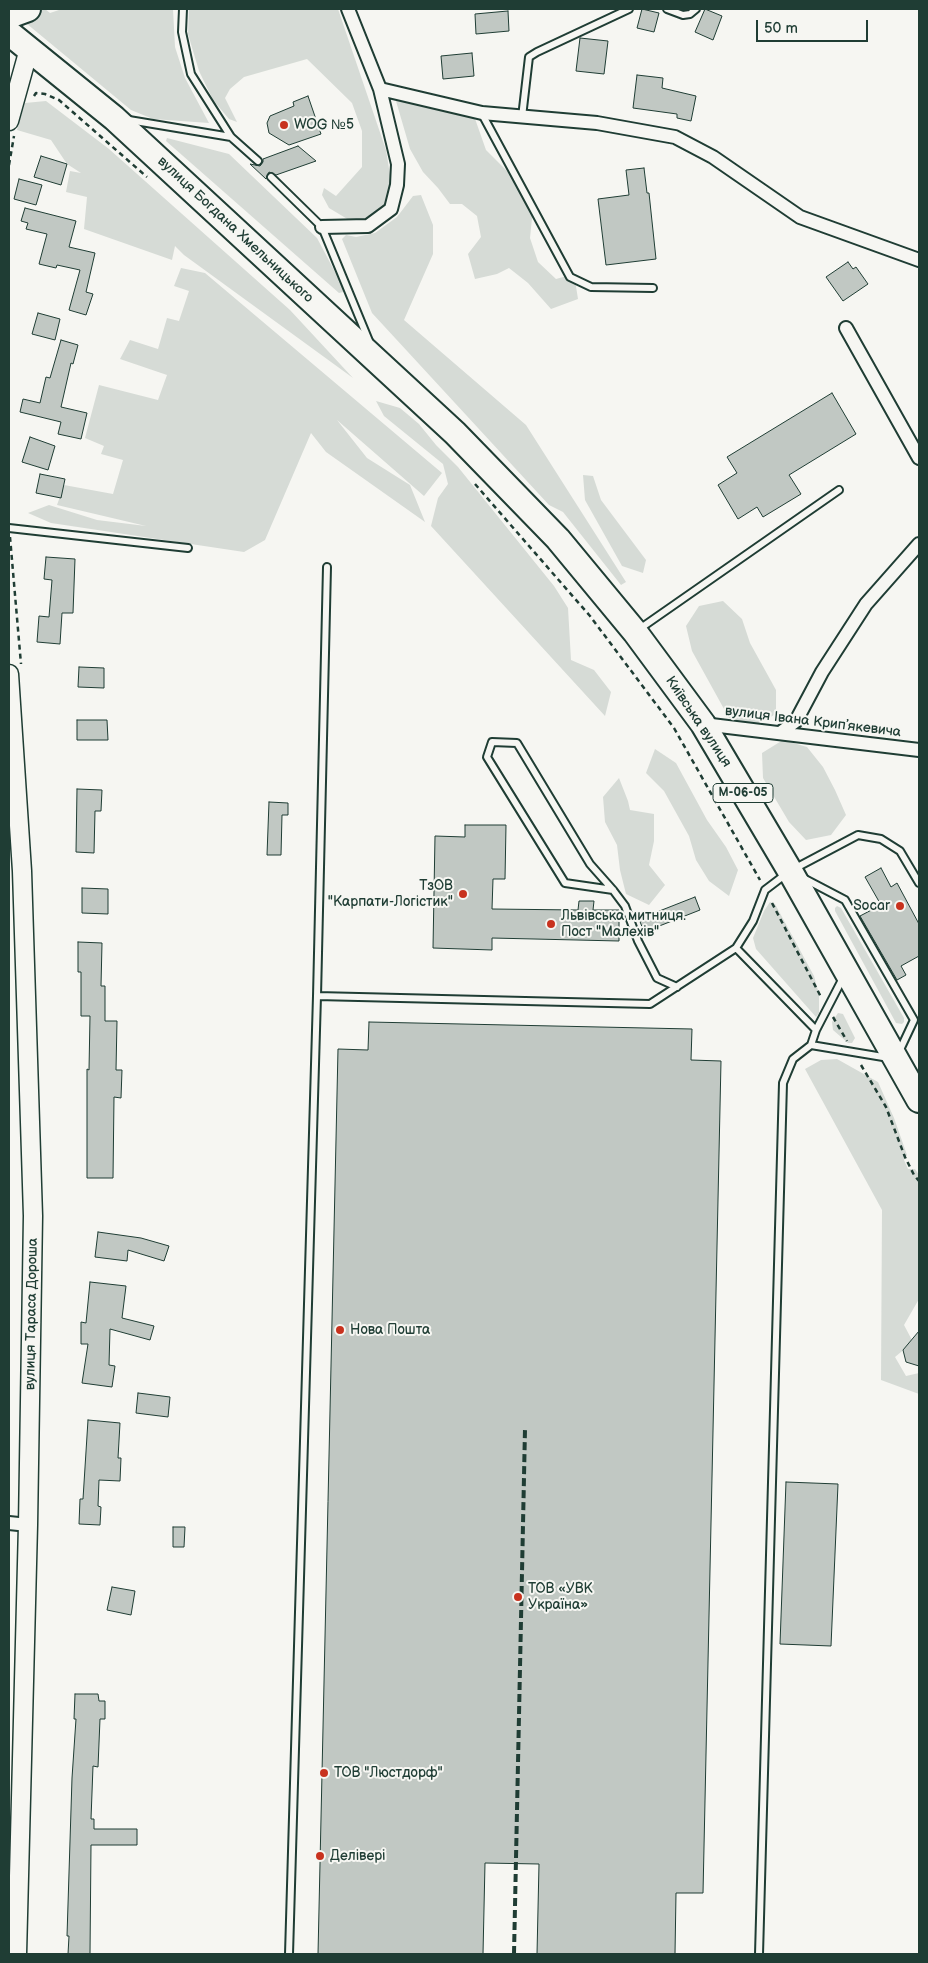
<!DOCTYPE html>
<meta charset="utf-8">
<style>
body{margin:0}
#map{position:relative;width:928px;height:1963px;overflow:hidden;background:#f6f6f2;font-family:"Balsamiq Sans",sans-serif}
canvas{display:block}
.frame{position:absolute;inset:0;border:10px solid #1f3d34;pointer-events:none}
.scale{position:absolute;left:756px;top:20px;width:112px;height:22px;box-sizing:border-box;border:2px solid #1f3d34;border-top:0;padding-left:6px;font-size:15px;line-height:18px;white-space:nowrap;color:#1f3d34;-webkit-text-stroke:4px #f6f6f2;paint-order:stroke}
</style>
<div id="map">
<canvas width="928" height="1963"></canvas>
<div class="frame"></div>
<div class="scale">50 m</div>
</div>
<script>
const context = document.querySelector('canvas').getContext('2d');
context.lineJoin = 'round';
function fill(path, color) { context.fillStyle = color; context.fill(path, 'evenodd'); }
const shape = rows => new Path2D(rows.map(r => 'M' + r).join(''));
function stroke(path, color, width, dash) { context.strokeStyle = color; context.lineWidth = width; context.lineCap = dash ? 'butt' : 'round'; context.setLineDash(dash || []); context.stroke(path); }
function write(font, color, halo, rows, align = 'center') {
  context.font = font + ' "Balsamiq Sans",sans-serif'; context.lineWidth = 4; context.setLineDash([]); context.textBaseline = 'middle'; context.strokeStyle = halo; context.fillStyle = color; for (const [text, x, y, turn = 0] of rows) {
    context.save(); context.translate(x, y); context.rotate((+turn || 0) * Math.PI / 180); context.textAlign = isNaN(turn) ? turn : align; if (halo) context.strokeText(text, 0, 0); context.fillText(text, 0, 0); context.restore();
  }
}
fill(shape([
 [9,9,45,9,50,13,62,9,173,9,175,47,185,78,209,123,153,119,131,110],
 [189,9,338,9,386,150,391,181,385,207,368,219,349,220,329,208,322,195,324,188,336,196,362,167,362,131,352,103,307,59,244,77,230,89,225,98,237,122,229,119,213,100,199,71,188,34],
 [46,101,109,149,290,310,353,378,184,255,175,246,172,260,84,229,87,197,66,192,70,171,81,173,67,164,51,140,17,130,25,103],
 [396,101,424,103,473,113,486,150,513,177,533,208,530,238,538,262,556,279,574,274,578,299,551,309,528,283,509,268,497,274,475,279,468,254,481,237,477,216,462,204,450,204,438,188,423,172,410,149],
 [167,138,229,154,317,238,343,287,343,292,339,293,166,141],
 [421,195,433,225,433,254,404,320,526,425,626,582,621,585,563,512,549,505,372,313,342,239,346,235,356,237,375,233,397,217,413,196],
 [181,268,205,273,442,473,424,496,337,420,367,458,410,485,425,522,326,452,311,433,265,540,244,552,51,523,28,513,49,505,97,520,146,526,57,505,64,485,113,494,123,460,101,454,104,446,85,438,99,385,158,400,167,375,120,359,130,340,158,349,167,318,179,321,189,291,174,286],
 [376,401,400,408,419,424,436,445,458,467,554,586,568,608,571,660,594,670,611,692,605,716,431,526,438,498,448,484,443,464,384,416],
 [583,475,593,476,601,500,646,560,643,573,622,566,585,500],
 [723,601,742,619,750,643,776,690,776,714,754,726,729,718,692,651,686,626,699,606],
 [783,740,807,747,823,767,835,790,846,815,831,835,806,840,789,822,763,778,762,753],
 [655,749,676,763,707,820,726,847,738,870,729,896,709,881,696,860,689,836,664,791,646,773],
 [619,778,628,801,630,810,654,814,654,841,649,865,665,885,649,905,626,894,620,870,617,845,605,822,603,797],
 [770,902,775,904,814,976,819,994,819,1013,816,1017,756,949,753,938,764,911],
 [837,906,841,908,904,1018,904,1022,902,1024,896,1023,835,911,835,908],
 [838,1013,843,1014,855,1038,852,1043,848,1043,833,1030,832,1022],
 [837,1059,878,1082,894,1118,907,1155,904,1160,908,1169,915,1169,919,1175,919,1299,904,1325,913,1342,895,1357,906,1376,919,1373,919,1394,881,1380,882,1210,805,1069,821,1060]
]), '#d6dbd6');
const building = shape([
 [642,9,659,13,654,32,637,28,642,9],
 [705,9,722,16,713,40,695,32,705,9],
 [508,11,509,31,476,34,475,14,508,11],
 [580,38,608,41,604,74,576,71,580,38],
 [472,53,474,76,443,79,441,56,472,53],
 [637,75,663,78,662,88,696,96,691,121,677,118,677,114,633,108,637,75],
 [308,96,321,134,289,145,269,133,267,123,270,116,294,106,293,102,308,96],
 [298,146,316,161,276,175,269,172,266,179,250,164,260,166,263,162,263,159,298,146],
 [41,156,67,164,61,185,34,177,41,156],
 [644,168,647,193,649,193,656,259,606,265,598,199,629,195,626,170,644,168],
 [19,179,42,185,36,205,14,199,19,179],
 [25,208,76,221,69,247,95,253,86,292,93,294,86,315,69,310,80,270,57,265,56,268,39,264,47,234,26,229,28,223,21,221,25,208],
 [848,262,853,269,856,267,868,284,843,301,826,277,848,262],
 [38,313,60,319,55,340,32,334,38,313],
 [61,340,78,345,73,364,71,363,61,407,87,413,81,439,58,434,61,422,20,412,23,399,40,403,46,377,50,378,61,340],
 [832,393,856,434,789,475,801,494,763,517,757,507,738,519,718,485,737,473,727,457,832,393],
 [30,437,55,446,48,470,22,462,30,437],
 [40,474,65,479,61,498,36,493,40,474],
 [46,557,75,559,73,613,62,613,60,644,37,642,39,616,49,617,52,580,44,579,46,557],
 [79,667,104,668,104,688,78,687,79,667],
 [77,720,107,720,108,740,77,740,77,720],
 [77,789,102,790,101,811,95,811,94,853,76,852,77,789],
 [269,802,288,803,288,815,282,815,281,855,267,855,269,802],
 [465,825,506,825,505,879,493,879,492,909,578,910,579,901,594,901,593,910,619,910,619,941,492,938,492,950,433,948,435,836,465,837,465,825],
 [881,868,891,887,897,883,919,924,919,956,901,966,906,975,897,980,860,916,881,905,865,877,881,868],
 [82,888,108,889,108,914,82,913,82,888],
 [695,897,700,910,644,932,639,919,695,897],
 [78,942,102,943,101,986,105,986,105,1021,117,1021,116,1070,122,1070,121,1098,114,1097,113,1178,87,1178,87,1069,89,1070,90,1016,81,1016,81,972,78,972,78,942],
 [369,1022,692,1029,691,1060,721,1061,703,1893,676,1893,675,1954,537,1954,539,1864,485,1863,483,1954,318,1954,338,1049,368,1050,369,1022],
 [98,1232,141,1238,169,1246,164,1261,128,1250,127,1261,95,1257,98,1232],
 [90,1282,126,1286,122,1318,154,1326,150,1340,110,1329,109,1365,115,1366,112,1387,82,1383,88,1344,81,1344,81,1322,86,1323,90,1282],
 [919,1331,919,1366,906,1362,903,1350,919,1331],
 [138,1393,170,1397,168,1417,136,1413,138,1393],
 [88,1420,120,1423,118,1458,121,1458,120,1481,99,1480,98,1506,101,1507,100,1525,79,1524,80,1499,83,1499,88,1420],
 [786,1482,838,1484,831,1646,780,1644,786,1482],
 [173,1527,185,1527,184,1547,173,1547,173,1527],
 [112,1587,135,1591,131,1615,107,1610,112,1587],
 [75,1694,98,1694,99,1701,105,1701,105,1719,100,1719,98,1767,93,1766,91,1819,94,1819,94,1829,137,1829,137,1845,91,1845,90,1954,68,1954,69,1936,67,1936,72,1778,76,1719,74,1719,75,1694]
]);
fill(building, '#c1c8c3');
stroke(building, '#1f3d34', 1);
const lane = shape([
 [183,9,182,32,191,74,231,137,258,161],
 [667,9,683,15,690,14,696,9],
 [482,114,570,277,591,287,653,288],
 [522,117,529,57,537,52,629,9],
 [129,120,231,137],
 [271,177,322,227,369,341],
 [9,528,188,548],
 [638,630,839,490],
 [803,878,845,900,914,1020,898,1054],
 [613,890,565,883,487,757,492,742,517,743,590,864,613,890,625,906,638,941,657,978,677,987],
 [736,948,816,1030],
 [317,996,650,1004,736,948,753,921,765,890,790,871,858,835,881,839,900,851,919,883],
 [811,1045,889,1058],
 [289,1954,317,996,327,567],
 [759,1954,783,1083,793,1059,811,1045,816,1030,844,976]
]);
const street = shape([
 [380,89,482,113,597,123,675,137,713,157,800,217,919,260],
 [322,227,368,226,391,209,397,185,398,164,380,89,348,9],
 [846,328,919,458],
 [703,724,919,750],
 [780,733,796,721,822,672,866,604,919,544],
 [9,1523,28,1525]
]);
const secondary = shape([
 [9,121,29,49],
 [9,674,22,871,33,1216,28,1525,17,1954]
]);
const highway = shape([
 [9,16,28,9],
 [9,33,114,118,377,361,455,433,558,539,635,632,703,724,790,871,919,1100]
]);
stroke(lane, '#1f3d34', 10);
stroke(street, '#1f3d34', 16);
stroke(secondary, '#1f3d34', 21);
stroke(highway, '#1f3d34', 28);
stroke(shape([
 [34,96,36,93,45,94,59,100,147,177],
 [9,165,14,136],
 [475,484,590,616,674,728,760,880],
 [10,537,21,664],
 [772,903,821,997],
 [833,1017,847,1041],
 [861,1065,886,1107,905,1157,914,1175,919,1181]
]), '#1f3d34', 2.5, [5, 4]);
stroke(lane, '#f6f6f2', 6);
stroke(street, '#f6f6f2', 12);
stroke(secondary, '#f6f6f2', 18);
stroke(highway, '#f6f6f2', 24);
stroke(shape([
 [514,1954,525,1429]
]), '#1f3d34', 4, [8, 4]);
for (const [x, y, r, color] of [
 [284,125,5,"#c8321e"],
 [463,894,5,"#c8321e"],
 [900,906,5,"#c8321e"],
 [551,924,5,"#c8321e"],
 [340,1330,5,"#c8321e"],
 [518,1597,5,"#c8321e"],
 [324,1773,5,"#c8321e"],
 [320,1856,5,"#c8321e"]
]) { const dot = new Path2D(); dot.arc(x, y, r, 0, 2 * Math.PI); context.fillStyle = color; context.fill(dot); stroke(dot, '#f6f6f2', 2); }
for (const [x, y, w] of [
 [743,793,60]
]) { const box = new Path2D(); box.roundRect(x - w / 2, y - 9.5, w, 19, 4); context.fillStyle = '#f6f6f2'; context.fill(box); stroke(box, '#1f3d34', 1); }
write('bold 12px', '#1f3d34', null, [
 ["М-06-05",743,793]
]);
write('14px', '#1f3d34', '#f6f6f2', [
 ["WOG №5",294,125],
 ["ТзОВ",453,886,"right"],
 ["\"Карпати-Логістик\"",453,902,"right"],
 ["Socar",890,906,"right"],
 ["Львівська митниця.",561,916],
 ["Пост \"Малехів\"",561,932],
 ["Нова Пошта",350,1330],
 ["ТОВ «УВК",528,1589],
 ["Україна»",528,1605],
 ["ТОВ \"Люстдорф\"",334,1773],
 ["Делівері",330,1856]
], 'left');
write('14px', '#1f3d34', '#f6f6f2', [
 ["вулиця Богдана Хмельницького",235,230,43],
 ["Київська вулиця",698,722,56],
 ["вулиця Івана Крипʼякевича",813,722,7],
 ["вулиця Тараса Дороша",32,1314,-89]
]);
</script>
